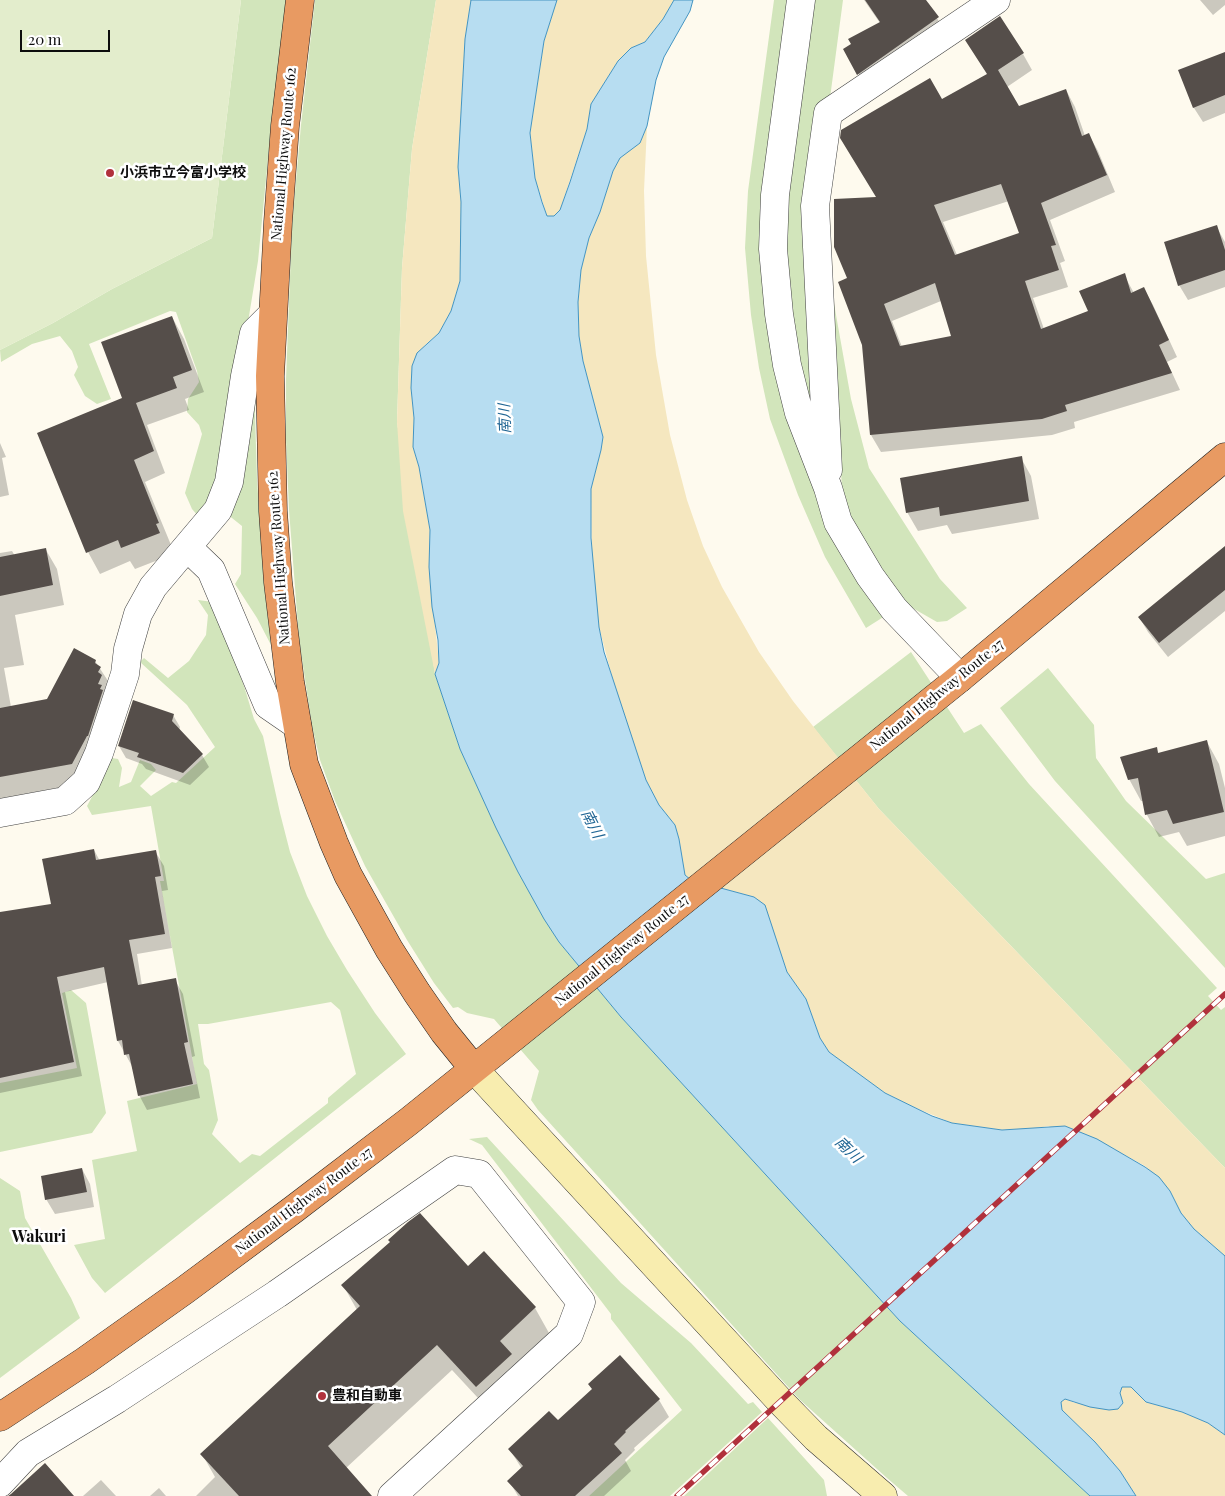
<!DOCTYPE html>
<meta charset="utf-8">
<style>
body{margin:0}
#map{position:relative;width:1225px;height:1496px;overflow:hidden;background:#fefaee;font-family:"Playfair Display",serif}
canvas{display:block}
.scale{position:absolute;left:20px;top:30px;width:90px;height:22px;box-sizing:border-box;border:2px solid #0d0d0d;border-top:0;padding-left:6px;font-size:15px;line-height:18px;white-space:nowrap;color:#0d0d0d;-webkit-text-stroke:4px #fff;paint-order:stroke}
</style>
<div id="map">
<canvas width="1225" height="1496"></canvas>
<div class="scale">20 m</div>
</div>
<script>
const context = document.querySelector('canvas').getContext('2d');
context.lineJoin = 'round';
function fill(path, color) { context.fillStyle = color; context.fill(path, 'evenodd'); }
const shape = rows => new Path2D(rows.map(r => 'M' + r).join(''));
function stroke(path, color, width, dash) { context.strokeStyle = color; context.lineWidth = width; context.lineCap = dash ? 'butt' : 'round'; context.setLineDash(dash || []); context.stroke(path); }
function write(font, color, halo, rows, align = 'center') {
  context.font = font + ' "Playfair Display","Noto Sans JP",serif'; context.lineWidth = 5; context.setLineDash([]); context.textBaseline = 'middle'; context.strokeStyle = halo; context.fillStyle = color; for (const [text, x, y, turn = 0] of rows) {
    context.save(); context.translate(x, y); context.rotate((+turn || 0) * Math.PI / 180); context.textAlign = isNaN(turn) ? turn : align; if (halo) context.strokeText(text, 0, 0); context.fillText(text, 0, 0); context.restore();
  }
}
fill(shape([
 [241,0,286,0,271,128,258,261,222,481,198,516,192,509,185,493,202,434,199,425,187,412,188,399,199,382,197,371,176,312,170,311,89,344,111,399,97,404,85,396,74,375,78,367,72,351,60,336,32,344,1,362,0,350,53,323,112,289,212,238],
 [315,0,436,0,412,149,402,268,397,422,435,674,460,749,518,872,559,942,621,1017,900,1321,1090,1496,908,1496,887,1478,799,1399,538,1110,531,1100,539,1071,494,1019,467,1013,458,1007,453,1008,434,983,407,940,365,866,335,801,320,760,312,726,299,639,289,510,286,439,286,379,292,226,301,125],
 [774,0,790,0,768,318,885,616,866,628,825,557,798,495,770,419,759,368,751,315,745,248,748,191],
 [811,0,843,0,830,98,820,442,798,365,784,249,793,126],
 [828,270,851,399,869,468,940,579,967,608,947,621,937,622,902,602,853,523,842,488],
 [256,356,255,413,257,479,264,583,271,645,257,618,235,584,241,574,242,526,227,514],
 [198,600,213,602,244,686,254,719,263,736,280,813,290,852,307,896,327,936,347,970,375,1013,406,1054,105,1293,92,1278,74,1245,105,1239,92,1160,137,1151,127,1101,197,1084,160,881,164,881,151,806,92,815,87,806,94,793,106,757,118,759,122,768,119,787,131,782,140,760,151,764,156,770,140,786,151,796,172,782,176,783,215,747,187,705,140,662,144,658,168,678,189,661,206,635,208,615],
 [331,1002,340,1010,356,1074,328,1098,328,1103,260,1156,252,1154,240,1163,212,1134,218,1120,209,1070,204,1064,198,1024,208,1024],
 [911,652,964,733,981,724,1029,784,1217,988,1208,996,1221,1010,1225,1007,1225,1168,879,809,813,727],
 [1048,668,1094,725,1096,758,1126,801,1206,879,1225,873,1225,968,1055,781,1000,708],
 [71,990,86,1003,106,1113,92,1133,0,1152,0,1083,77,1068,62,993],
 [487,1137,621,1283,691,1343,748,1404,753,1402,762,1412,670,1496,589,1496,682,1410,611,1319,611,1314,482,1145,469,1139],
 [0,1178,20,1191,25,1218,71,1298,80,1318,0,1378],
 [768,1418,824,1480,827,1496,684,1496]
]), '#d2e5bb');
fill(shape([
 [436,0,471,0,465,39,458,167,461,202,460,281,451,311,439,333,425,345,412,366,411,388,414,418,413,447,419,467,430,530,429,567,439,663,435,674,403,511,397,422,402,268,412,149],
 [557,0,674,0,663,19,645,42,631,48,618,61,591,104,587,129,560,210,554,216,547,216,535,178,530,133,544,41],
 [647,126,644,191,646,256,656,355,670,435,687,500,703,546,722,587,759,652,793,701,879,809,1225,1168,1225,1256,1194,1229,1181,1213,1170,1191,1145,1166,1123,1154,1048,1126,1032,1129,1002,1130,952,1123,909,1105,885,1093,861,1076,829,1052,820,1038,806,999,787,972,778,948,754,897,691,880,685,875,679,839,675,825,659,805,646,780,616,692,599,627,592,569,591,489,601,450,603,437,583,361,579,336,578,302,581,270,589,238,600,212,613,171,619,158,640,143],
 [1122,1387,1131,1387,1146,1402,1182,1412,1208,1423,1225,1435,1225,1496,1136,1496,1120,1471,1095,1442,1062,1410,1061,1402,1065,1399,1075,1403,1120,1393]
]), '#f5e7bf');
fill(shape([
 [0,0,241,0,212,238,112,289,53,323,0,350]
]), '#e3edcc');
const water = shape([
 [471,0,557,0,544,41,530,133,535,178,542,202,547,216,554,216,560,210,570,182,587,129,591,104,618,61,631,48,645,42,663,19,674,0,693,0,690,11,664,57,656,80,647,126,640,143,620,158,613,171,600,212,589,238,581,270,578,302,579,336,583,361,603,437,601,450,591,489,591,538,599,627,604,652,646,780,659,805,675,825,679,839,685,875,691,880,754,897,765,905,787,972,806,999,820,1038,829,1052,885,1093,932,1116,952,1123,1002,1130,1065,1126,1097,1139,1145,1167,1159,1177,1170,1191,1181,1213,1194,1229,1225,1256,1225,1435,1208,1423,1182,1412,1146,1402,1131,1387,1122,1387,1120,1393,1123,1403,1118,1409,1109,1410,1090,1407,1065,1399,1061,1402,1062,1410,1095,1442,1120,1471,1136,1496,1090,1496,900,1321,621,1017,559,942,544,919,518,872,496,828,460,749,435,674,439,663,438,640,432,607,429,567,430,530,419,467,413,447,414,418,411,388,412,366,417,353,439,333,451,311,460,281,461,202,458,167,465,39,471,0]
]);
fill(water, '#b7ddf1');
stroke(water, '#4494c1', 1);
fill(shape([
 [864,0,925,0,946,32,866,87,845,49,880,23],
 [1200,0,1225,0,1225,5,1213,15],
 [1225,53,1225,113,1203,122,1194,108,1179,71],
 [1023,54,1032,70,1007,87,1018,107,1066,90,1075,107,1085,136,1089,135,1098,151,1115,192,1050,220,1065,261,1060,263,1068,287,1033,298,1044,329,1089,311,1124,275,1134,293,1144,289,1153,305,1177,357,1167,362,1180,390,1074,422,1075,428,1052,435,881,452,871,435,863,344,849,279,878,198,941,101],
 [1009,201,1020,234,957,255,943,222],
 [941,301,953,337,902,347,892,321],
 [1216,226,1225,242,1225,287,1188,300,1179,285],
 [172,317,184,339,204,392,185,399,189,410,147,425,165,473,145,482,171,545,168,546,171,555,135,569,130,561,100,574,88,552,124,399],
 [0,443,6,457,2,458,9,495,0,497],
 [1021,458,1031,476,1039,519,952,534,947,525,918,531,907,512],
 [46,550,57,569,64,605,15,615,24,665,4,668,11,707,48,700,95,661,112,687,83,783,25,794,27,807,0,812,0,553,12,551,15,556],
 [1225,567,1225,611,1168,657,1148,632,1139,617],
 [173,715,180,727,179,731,202,755,209,767,190,785,146,769,142,764,126,758,119,746],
 [1207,742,1219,764,1225,788,1225,836,1187,846,1179,832,1159,837,1147,815,1144,801,1141,801,1129,779,1156,748,1159,754],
 [94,850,100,861,155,851,164,866,168,890,162,891,172,948,137,954,142,986,175,980,183,994,195,1056,192,1057,200,1098,147,1110,139,1095,133,1068,118,1041,108,982,65,992,82,1076,0,1093,0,917,52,905],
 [82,1169,90,1184,94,1207,55,1214,46,1199],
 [468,1267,535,1308,549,1333,516,1364,491,1412,452,1370,346,1468,370,1496,196,1496,215,1477,202,1454,357,1310,343,1285],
 [659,1400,669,1417,634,1448,635,1450,625,1460,631,1471,604,1496,518,1496,509,1481,522,1469,510,1450,558,1422],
 [101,1480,116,1496,83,1496],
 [159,1488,166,1496,150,1496]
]), '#0003');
fill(shape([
 [865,0,926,0,939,17,857,75,843,49,851,44,848,39,880,22],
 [1000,16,1024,53,998,70,1019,106,1066,89,1082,136,1089,133,1107,175,1041,203,1056,245,1051,246,1059,270,1025,281,1041,329,1088,311,1079,291,1125,273,1131,293,1144,287,1169,340,1159,345,1172,373,1065,405,1067,411,1042,419,870,435,862,345,838,282,847,278,834,247,834,199,876,197,840,138,841,130,930,78,942,99,987,74,965,40],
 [1001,184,1019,233,955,255,934,205],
 [935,283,951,336,900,346,884,304],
 [1225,52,1225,95,1193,108,1178,70],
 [1217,225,1225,250,1225,270,1178,286,1164,242],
 [172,316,192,370,173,377,177,388,136,403,154,451,134,460,159,523,156,524,160,533,121,548,118,540,86,553,37,433,122,398,101,342],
 [1022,456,1029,501,940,516,939,507,906,513,900,478],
 [1225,546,1225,590,1159,643,1138,617],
 [46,548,53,585,0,596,0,557],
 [74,648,96,660,95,663,101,667,98,672,102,675,98,684,102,685,100,689,103,690,88,736,87,736,72,764,0,777,0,708,47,699],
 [133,700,174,714,172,721,203,754,183,773,137,757,139,753,118,746],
 [1207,740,1224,812,1173,824,1167,810,1145,815,1138,778,1128,780,1120,757,1157,747,1158,753],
 [94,849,96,860,156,850,161,876,155,877,165,934,129,940,138,985,176,978,188,1042,184,1043,193,1084,138,1096,129,1054,124,1055,122,1040,117,1041,104,967,57,977,74,1062,0,1078,0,912,51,904,42,859],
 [82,1168,87,1192,45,1200,41,1176],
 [420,1213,468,1266,484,1251,536,1307,500,1341,512,1354,476,1387,437,1345,328,1446,372,1496,239,1496,200,1454,360,1306,341,1285,390,1242,388,1240,408,1222],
 [620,1355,660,1399,625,1431,626,1432,614,1444,622,1453,575,1496,521,1496,507,1481,523,1466,508,1449,549,1411,558,1420,592,1389,588,1384],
 [45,1463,74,1496,8,1496,11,1494]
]), '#554e4a');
const street = shape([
 [801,0,775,195,773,249,779,314,787,365,799,413,828,488,838,522,870,576,894,609,960,678],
 [828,470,815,206,828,113,996,0],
 [187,547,211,570,268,705,297,725],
 [0,813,65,801,86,782,99,753,125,674,128,649,138,614,153,587,218,510,229,482,245,376,254,333,272,315],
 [0,1483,28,1453,117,1399,277,1294,455,1170,479,1174,581,1302,569,1334,392,1496]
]);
const secondary = shape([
 [474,1069,780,1401,816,1438,883,1496]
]);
const highway = shape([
 [300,0,285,126,278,222,270,376,273,511,278,582,290,682,304,764,334,843,348,875,389,949,417,993,444,1032,474,1069],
 [0,1417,85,1361,185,1290,294,1209,408,1122,960,678,1225,457]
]);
stroke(street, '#404040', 29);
stroke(secondary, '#2f2f2f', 29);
stroke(highway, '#1e1e1e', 29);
stroke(street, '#fff', 28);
stroke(secondary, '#f8edaf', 28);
stroke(highway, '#e89a62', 28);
const rail = shape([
 [677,1496,1225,994]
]);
stroke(rail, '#b1313c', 5.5);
stroke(rail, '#fff', 4, [11]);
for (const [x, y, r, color] of [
 [110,173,5,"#b1313c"],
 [322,1396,5,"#b1313c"]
]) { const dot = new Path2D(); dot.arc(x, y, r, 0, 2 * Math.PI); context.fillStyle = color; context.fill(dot); stroke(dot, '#fff', 2); }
write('14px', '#0d0d0d', '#fff', [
 ["National Highway Route 162",284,154,-85],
 ["National Highway Route 162",279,558,-94],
 ["National Highway Route 27",937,695,-39],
 ["National Highway Route 27",622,950,-39],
 ["National Highway Route 27",304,1201,-37]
]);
write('bold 14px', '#0d0d0d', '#fff', [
 ["小浜市立今富小学校",120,173],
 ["豊和自動車",332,1396]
], 'left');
write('italic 15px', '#216694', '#fff', [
 ["南川",505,419,-92],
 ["南川",592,824,63],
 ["南川",848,1150,44]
]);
write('bold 16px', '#0d0d0d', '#fff', [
 ["Wakuri",39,1237]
]);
</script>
